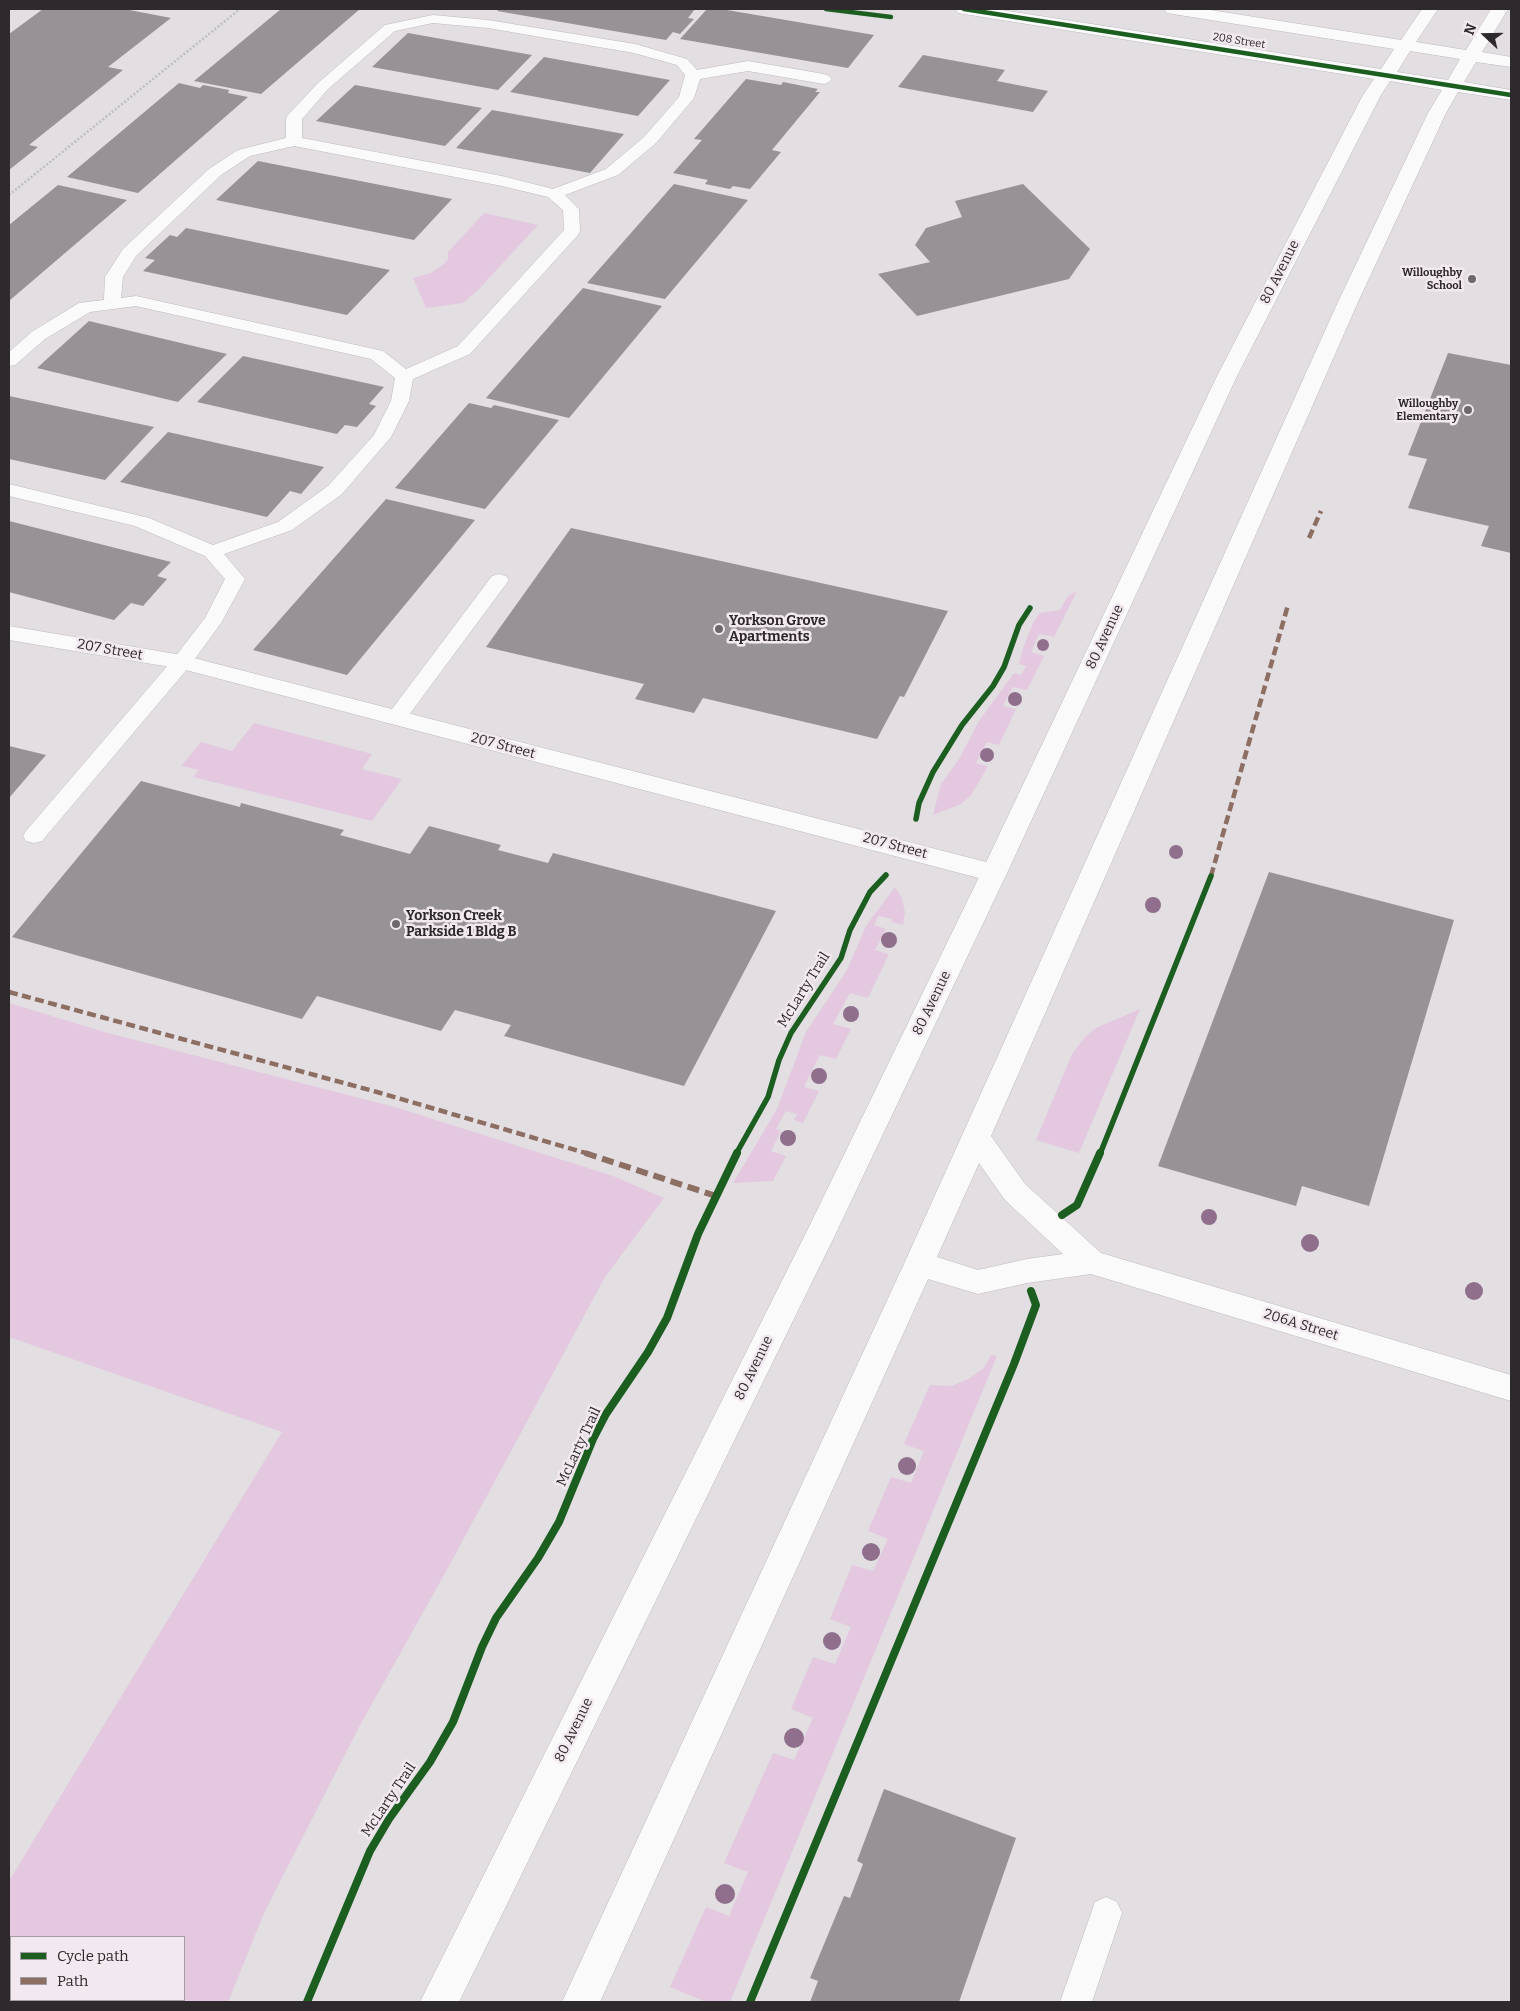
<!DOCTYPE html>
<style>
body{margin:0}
#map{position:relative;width:1520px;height:2011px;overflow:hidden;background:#e2dee2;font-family:Bitter,serif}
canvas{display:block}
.frame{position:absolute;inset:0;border:10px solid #2d292c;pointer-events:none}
.legend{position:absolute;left:10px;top:1936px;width:175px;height:65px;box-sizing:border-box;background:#f2e9f0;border:1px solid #a39ca2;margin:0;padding:6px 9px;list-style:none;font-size:15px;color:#2d292c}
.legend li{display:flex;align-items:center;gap:10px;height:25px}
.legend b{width:25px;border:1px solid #a39ca2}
.north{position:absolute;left:1460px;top:10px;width:50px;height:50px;-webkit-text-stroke:4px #f2e9f0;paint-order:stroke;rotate:291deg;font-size:14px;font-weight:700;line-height:20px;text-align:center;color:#2d292c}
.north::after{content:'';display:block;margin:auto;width:18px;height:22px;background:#2d292c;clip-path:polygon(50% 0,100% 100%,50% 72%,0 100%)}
</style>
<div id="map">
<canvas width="1520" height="2011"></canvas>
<div class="frame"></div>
<ul class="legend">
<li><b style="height:6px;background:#1b5e20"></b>Cycle path</li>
<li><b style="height:6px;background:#8d6e63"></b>Path</li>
</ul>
<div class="north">N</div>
</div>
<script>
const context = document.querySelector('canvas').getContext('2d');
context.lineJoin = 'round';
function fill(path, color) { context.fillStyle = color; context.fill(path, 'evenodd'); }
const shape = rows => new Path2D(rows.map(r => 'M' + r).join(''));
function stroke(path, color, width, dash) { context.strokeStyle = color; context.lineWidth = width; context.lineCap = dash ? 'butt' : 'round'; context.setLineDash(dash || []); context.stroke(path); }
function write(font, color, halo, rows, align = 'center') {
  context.font = font + ' Bitter,serif'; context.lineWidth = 5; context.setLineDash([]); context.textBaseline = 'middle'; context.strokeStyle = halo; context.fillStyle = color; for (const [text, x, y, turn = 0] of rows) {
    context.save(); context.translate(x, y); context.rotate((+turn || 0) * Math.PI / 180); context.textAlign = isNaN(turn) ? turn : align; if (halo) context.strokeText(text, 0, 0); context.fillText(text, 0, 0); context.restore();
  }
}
fill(shape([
 [484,213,538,225,478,290,463,303,426,308,413,278,431,273,445,263,448,259,448,252],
 [1077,591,1054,637,1039,634,1031,652,1044,656,1027,690,1013,687,1003,706,1016,709,999,745,987,742,976,763,988,766,979,782,971,795,961,804,933,815,941,784,959,759,979,721,1014,673,1021,675,1026,666,1019,664,1024,645,1034,621,1040,613,1060,610,1068,596],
 [254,723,372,754,362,769,402,779,372,821,193,777,199,770,181,766,201,742,232,751],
 [895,887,902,898,905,913,903,925,891,922,892,919,878,916,874,925,886,929,875,950,889,954,868,998,850,993,833,1024,851,1029,836,1059,820,1055,804,1087,819,1091,803,1123,794,1120,797,1114,786,1111,776,1129,781,1131,771,1151,786,1156,773,1181,733,1183,777,1109,806,1032,847,970,866,926],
 [9,1003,108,1033,398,1108,613,1176,664,1198,605,1277,449,1566,359,1727,264,1913,228,2002,9,2002,9,1881,282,1432,9,1337],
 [11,1937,184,1937,184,2000,11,2000],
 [1140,1009,1079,1153,1036,1140,1072,1054,1085,1037,1096,1028],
 [991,1355,997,1356,730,2002,706,2002,670,1987,706,1907,729,1916,748,1872,724,1863,773,1753,794,1760,813,1718,791,1709,813,1657,835,1664,851,1627,830,1619,852,1565,873,1571,888,1539,868,1531,891,1477,911,1483,924,1451,904,1444,930,1385,952,1386,970,1378,984,1368]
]), '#e3c8df');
fill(shape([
 [43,9,124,9,171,18,108,67,123,70,29,145,38,147,9,170,9,34],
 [281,9,360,9,261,94,194,81],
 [500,9,695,9,688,18,694,19,680,34,673,32,666,40,497,11],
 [707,9,721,9,874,35,848,68,680,39],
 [408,33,532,55,498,90,372,67],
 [923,55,1005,70,997,81,1048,91,1033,112,898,87],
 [544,57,670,80,638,116,510,92],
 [746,79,781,85,783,82,818,89,815,92,820,92,772,150,781,152,750,189,733,186,730,189,705,184,708,180,673,173,702,140,694,139],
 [179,83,200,88,203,85,229,90,228,93,248,97,138,193,67,177],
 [355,85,482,108,445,146,316,121],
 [492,110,624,134,590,173,456,148],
 [258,161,452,199,414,240,216,200],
 [674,184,748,200,665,299,587,283],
 [1023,184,1090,249,1069,279,917,316,878,274,930,262,915,245,926,228,962,217,955,201],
 [58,185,127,200,9,301,9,225],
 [186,228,390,270,347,315,143,271,155,260,145,258,170,235,177,237],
 [583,288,662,306,569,418,486,398],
 [89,321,227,354,178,402,37,368],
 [1448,353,1511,365,1511,553,1481,546,1489,526,1408,508,1427,459,1408,455],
 [243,356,384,387,369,404,376,406,357,427,345,425,337,434,197,402],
 [9,396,154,427,105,480,9,459],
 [469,403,491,408,494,405,559,420,485,509,395,488],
 [168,432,324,467,301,494,290,491,267,517,120,482],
 [386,499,475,520,347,675,253,650],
 [9,521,171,562,157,576,167,579,143,606,131,603,114,620,9,592],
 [571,528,948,611,904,697,900,696,877,739,703,698,694,713,635,699,644,684,486,647],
 [9,746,46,755,9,798],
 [141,781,240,807,241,803,344,830,340,835,410,854,429,826,501,845,498,850,548,863,553,853,776,911,684,1086,504,1036,511,1025,455,1010,441,1031,317,996,302,1019,12,937],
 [1269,872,1454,920,1369,1206,1302,1186,1296,1206,1158,1166],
 [884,1789,1016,1838,959,2002,810,2002,818,1981,810,1978,844,1896,850,1898,863,1864,857,1861]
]), '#969295');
const lane = shape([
 [433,15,488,20,635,44,687,59,697,70,748,61,824,74,829,76,832,79,829,82,824,84,748,71,700,79,694,98,656,143,618,175,565,195,579,209,580,231,578,235,470,354,413,379,409,401,391,437,342,494,292,530,224,554,245,579,221,623,189,667,42,841,34,843,26,841,23,836,26,831,175,657,205,618,225,579,205,556,135,526,9,496,9,484,149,518,213,545,278,522,328,486,374,435,391,401,395,378,371,359,136,306,90,312,45,339,15,365,9,366,9,352,33,331,79,303,104,300,105,277,123,249,209,169,238,150,286,138,286,118,288,115,318,83,385,25,433,15],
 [433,23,488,28,634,53,677,65,685,75,679,97,644,137,606,169,553,189,502,176,302,138,302,119,328,89,395,31,433,23],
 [294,146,502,186,548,197,563,210,564,230,458,346,406,369,383,351,136,296,121,298,123,277,136,256,221,175,250,156,294,146],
 [499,574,506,576,509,580,403,723,396,725,389,723,385,718,389,713,492,576,499,574],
 [1106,1897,1117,1902,1122,1913,1092,2002,1060,2002,1095,1902,1106,1897]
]);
const street = shape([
 [9,626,182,655,994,864,1003,867,1007,873,1003,879,994,882,182,669,9,640,9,626]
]);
const secondary = shape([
 [955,9,995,9,1381,69,1394,49,1173,14,1167,13,1164,9,1204,9,1401,40,1422,9,1438,9,1416,42,1466,50,1491,9,1508,9,1482,52,1511,57,1511,67,1476,62,1464,82,1511,90,1511,100,1458,92,1446,113,1358,302,991,1136,1025,1184,1101,1253,1511,1375,1511,1401,1091,1274,1027,1283,978,1294,928,1279,600,2002,562,2002,904,1264,1338,302,1428,113,1442,90,1390,81,1381,95,1237,376,1007,873,835,1235,459,2002,420,2002,805,1235,981,873,1217,376,1363,95,1374,79,964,14,958,13,955,9],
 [1410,51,1460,59,1448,80,1397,72,1410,51],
 [979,1163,1005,1200,1063,1254,1027,1259,978,1270,937,1257,979,1163]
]);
stroke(lane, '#bdbabd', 1);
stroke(street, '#bdbabd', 1);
stroke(secondary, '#bdbabd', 1);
stroke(shape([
 [9,195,240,9]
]), '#c0bec0', 2.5, [2, 2]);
fill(lane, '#fbfafb');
fill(street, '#fbfafb');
fill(secondary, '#fbfafb');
stroke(shape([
 [1309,538,1321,511],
 [1211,876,1288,605],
 [9,992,377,1092,589,1154]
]), '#8d6e63', 4.5, [9, 4.5]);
stroke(shape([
 [585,1153,716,1196]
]), '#8d6e63', 6, [12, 6]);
stroke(shape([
 [826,9,891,17],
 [964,9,1511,95]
]), '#1b5e20', 4.5);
stroke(shape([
 [916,819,919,803,933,772,962,725,993,686,1004,667,1019,625,1030,608],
 [736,1154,768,1097,779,1060,791,1033,841,958,850,930,870,892,886,875],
 [1100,1154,1211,876]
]), '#1b5e20', 5.5);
stroke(shape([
 [1062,1215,1077,1205,1100,1153],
 [307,2002,370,1851,389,1819,430,1762,453,1722,482,1647,496,1618,538,1558,559,1522,593,1439,606,1414,648,1352,667,1318,698,1234,737,1153],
 [750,2002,1014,1364,1036,1305,1031,1291]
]), '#1b5e20', 8);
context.fillStyle = '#906f8d';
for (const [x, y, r] of [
 [1043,645,6],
 [1015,699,7],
 [987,755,7],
 [1176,852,7],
 [1153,905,8],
 [889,940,8],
 [851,1014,8],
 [819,1076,8],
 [788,1138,8],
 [1209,1217,8],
 [1310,1243,9],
 [1474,1291,9],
 [907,1466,9],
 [871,1552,9],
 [832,1641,9],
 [794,1738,10],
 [725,1894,10]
]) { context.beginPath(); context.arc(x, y, r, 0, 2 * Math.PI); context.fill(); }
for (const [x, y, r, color] of [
 [1472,279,5,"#6c686c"],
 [1468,410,5,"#6c686c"],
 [719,629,5,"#6c686c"],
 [396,924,5,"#6c686c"]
]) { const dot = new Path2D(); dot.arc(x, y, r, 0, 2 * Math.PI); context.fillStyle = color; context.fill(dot); stroke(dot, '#f2e9f0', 2); }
write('11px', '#2d292c', '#f2e9f0', [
 ["208 Street",1239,41,9]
]);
write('bold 11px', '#2d292c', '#f2e9f0', [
 ["Willoughby",1462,273],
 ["School",1462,286],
 ["Willoughby",1458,404],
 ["Elementary",1458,417]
], 'right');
write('14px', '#2d292c', '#f2e9f0', [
 ["80 Avenue",1280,272,-63],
 ["80 Avenue",1105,637,-65],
 ["207 Street",110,650,10],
 ["207 Street",503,746,15],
 ["207 Street",895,846,15],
 ["McLarty Trail",804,990,-58],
 ["80 Avenue",932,1003,-64],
 ["206A Street",1301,1325,17],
 ["80 Avenue",754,1368,-64],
 ["McLarty Trail",579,1447,-65],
 ["80 Avenue",574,1730,-64],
 ["McLarty Trail",389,1800,-56]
]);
write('bold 14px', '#2d292c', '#f2e9f0', [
 ["Yorkson Grove",729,621],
 ["Apartments",729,637],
 ["Yorkson Creek",406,916],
 ["Parkside 1 Bldg B",406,932]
], 'left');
</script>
